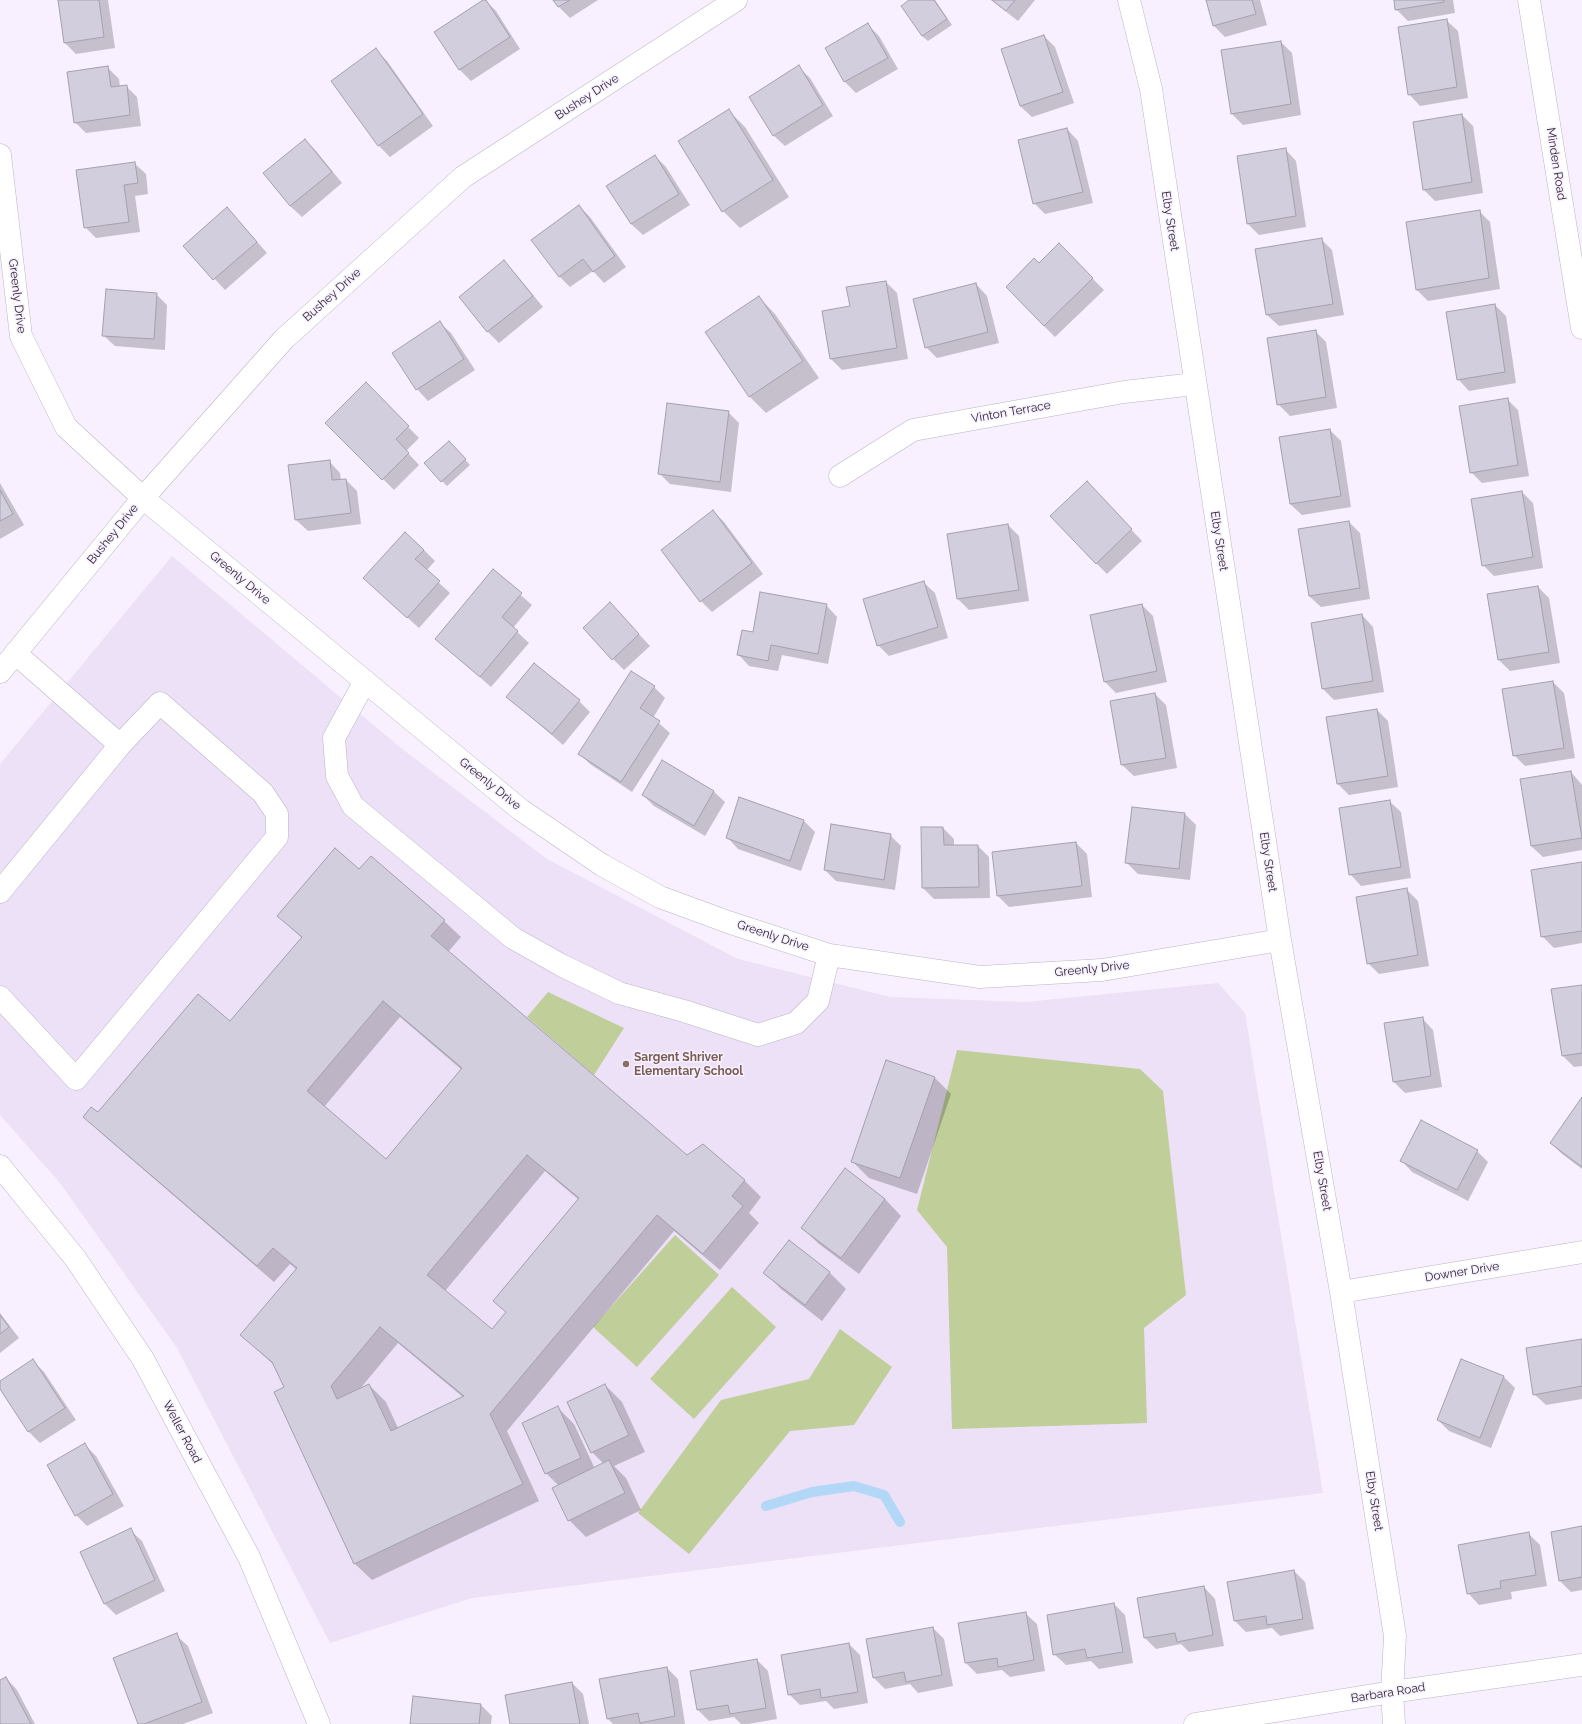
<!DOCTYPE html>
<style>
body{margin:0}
canvas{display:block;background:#f8efff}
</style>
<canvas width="1582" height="1724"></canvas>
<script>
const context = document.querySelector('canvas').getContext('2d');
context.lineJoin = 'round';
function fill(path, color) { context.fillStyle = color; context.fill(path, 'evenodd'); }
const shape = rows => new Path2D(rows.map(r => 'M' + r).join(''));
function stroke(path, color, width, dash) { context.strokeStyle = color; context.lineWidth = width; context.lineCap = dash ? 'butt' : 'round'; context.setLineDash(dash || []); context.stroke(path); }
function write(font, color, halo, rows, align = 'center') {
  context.font = font + ' Raleway,sans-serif'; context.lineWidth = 3; context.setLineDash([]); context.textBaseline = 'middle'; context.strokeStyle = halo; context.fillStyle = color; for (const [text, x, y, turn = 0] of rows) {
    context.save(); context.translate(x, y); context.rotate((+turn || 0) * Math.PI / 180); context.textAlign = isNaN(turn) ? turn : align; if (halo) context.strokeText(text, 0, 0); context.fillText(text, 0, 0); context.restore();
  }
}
fill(shape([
 [172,556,401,748,547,859,738,959,890,997,1026,1002,1218,983,1245,1013,1323,1493,472,1598,330,1643,177,1348,60,1183,0,1115,0,764]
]), '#ede1f7');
fill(shape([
 [548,992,624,1028,594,1075,527,1017],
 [957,1050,1140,1069,1163,1091,1186,1295,1144,1328,1147,1423,952,1429,947,1247,917,1210],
 [675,1235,719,1275,637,1367,593,1327],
 [732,1287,776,1327,694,1419,650,1379],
 [840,1329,892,1367,854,1425,790,1431,689,1554,638,1513,721,1400,809,1379]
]), '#c0ce99');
fill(shape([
 [59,0,108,0,115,48,76,54,65,43],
 [485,0,496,11,520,49,471,81,460,70,435,32],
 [554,0,598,0,570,18,559,7],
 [911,0,935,0,952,25,928,41,922,36],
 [991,0,1035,0,1018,21],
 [1207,0,1260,0,1267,25,1225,37,1214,26],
 [1395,0,1453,0,1455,13,1408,21,1396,9],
 [1446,20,1458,31,1468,98,1420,106,1409,94],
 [868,25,879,36,898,69,856,93,845,82,826,49],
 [1044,36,1055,47,1074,103,1032,117,1020,106],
 [1281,42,1292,53,1301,115,1243,125,1232,114],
 [376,50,387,61,433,126,390,157,379,146,332,81],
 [107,67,119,79,120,87,126,86,137,97,141,126,86,133,75,122],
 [798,67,810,78,833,116,785,146,773,135],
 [729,111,745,127,789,197,740,228,723,211],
 [1462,115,1473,126,1483,193,1435,201,1424,190],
 [1067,129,1078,141,1093,203,1045,214,1034,203],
 [305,140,316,151,342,183,302,217,290,206],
 [1285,149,1296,161,1306,227,1259,235,1248,224],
 [655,156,666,167,690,205,643,235,631,224],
 [134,163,146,174,148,194,135,196,140,232,96,238,85,227],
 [579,206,590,217,626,267,604,283,593,271,570,287,559,276],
 [1479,211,1490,222,1500,289,1428,301,1417,290],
 [238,220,267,253,225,290,184,246],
 [1321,239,1332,250,1344,315,1279,326,1267,315,1256,249],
 [1059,245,1104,290,1055,337,1044,326,1039,265],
 [504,262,515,273,543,307,499,343,488,332,460,297],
 [886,282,897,293,908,359,842,370,831,359,851,307],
 [976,284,987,296,999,343,937,358,926,347],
 [156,294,167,305,165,350,115,346,103,335],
 [759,297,775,314,819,378,766,413,750,397,706,332],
 [1495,305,1506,316,1516,383,1469,391,1458,379],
 [439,322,451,333,475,370,428,401,417,389,393,353],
 [1315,331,1326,342,1337,408,1290,416,1278,404],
 [366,384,419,438,406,451,419,465,394,490,327,423],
 [1507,399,1518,410,1529,476,1482,483,1471,472],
 [728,412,739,423,731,492,670,484,659,473],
 [1330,430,1341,441,1351,507,1302,515,1290,504],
 [454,447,470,465,447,486,442,481],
 [329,461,340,473,341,480,346,480,357,491,361,524,308,531,296,520],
 [0,483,24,525,0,539],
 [1522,492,1533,503,1543,568,1494,576,1483,565],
 [1098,494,1142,541,1107,574,1096,563],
 [713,511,724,522,763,574,712,612,701,601],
 [1349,522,1360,533,1370,599,1321,607,1309,596],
 [1008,525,1019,536,1029,601,969,610,958,599,948,534],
 [424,550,435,561,426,571,450,593,419,628,376,589],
 [493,571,532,605,513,628,529,643,491,687,436,639],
 [923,582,935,593,948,638,889,656,878,645],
 [1538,587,1549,598,1560,663,1510,671,1499,660],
 [826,605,837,617,828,664,782,655,778,671,749,666,738,654],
 [1142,605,1153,616,1167,682,1116,693,1105,682],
 [621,615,650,646,624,670,613,659],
 [1362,615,1373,627,1384,692,1334,700,1323,689,1312,623],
 [1553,682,1564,693,1575,758,1525,766,1514,755],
 [654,687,665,698,653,718,670,733,632,792,590,764,579,753],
 [1155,694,1166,705,1177,768,1134,776,1122,765,1111,702],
 [508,697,579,701,590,712,563,745],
 [1377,710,1388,721,1398,787,1349,795,1338,784],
 [1571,772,1582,785,1582,850,1543,857,1531,846],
 [713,791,725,802,705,836,654,806,643,795],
 [1389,801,1401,812,1411,878,1361,886,1350,874],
 [1133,808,1185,814,1196,825,1190,880,1138,874,1126,862],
 [804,821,815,832,801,871,738,849,727,837],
 [943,828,954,839,954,846,978,846,989,857,990,898,934,899,923,888],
 [890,835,901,846,895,890,836,881,825,870],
 [1076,843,1087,854,1092,897,1009,907,998,896],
 [1582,863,1582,943,1554,948,1542,936],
 [359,871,444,921,461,937,448,952,687,1156,703,1145,745,1181,761,1197,749,1213,759,1223,720,1270,674,1231,507,1431,539,1501,372,1580,355,1564,275,1393,285,1388,274,1365,241,1335,297,1270,290,1264,274,1282,101,1133,84,1116,98,1113,230,1023,302,938,278,916],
 [400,1017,462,1070,386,1160,324,1107],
 [545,1171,579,1200,495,1301,507,1313,492,1330,445,1291],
 [398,1343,464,1398,398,1428,386,1402,369,1385,359,1390],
 [1407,890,1418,901,1429,966,1379,974,1368,963],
 [1582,986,1582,1066,1574,1067,1563,1056,1552,990],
 [1422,1018,1433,1030,1442,1087,1405,1093,1394,1082],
 [934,1077,951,1094,917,1194,869,1178,852,1161],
 [1582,1099,1582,1169,1562,1154,1551,1143],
 [1477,1151,1488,1162,1468,1201,1412,1172,1401,1160],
 [845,1170,885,1199,901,1216,859,1274,819,1244,802,1228],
 [789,1241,830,1273,846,1289,822,1321,781,1289,765,1273],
 [0,1313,19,1338,0,1353],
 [1582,1340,1582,1399,1546,1405,1534,1394],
 [1461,1360,1504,1377,1515,1388,1491,1448,1449,1431,1438,1420],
 [33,1361,44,1372,76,1420,40,1443,29,1432,0,1387,0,1382],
 [605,1385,622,1402,645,1452,614,1466,626,1478,641,1510,586,1537,569,1520,559,1486,546,1473,557,1407,574,1424,595,1469,604,1464,592,1452],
 [85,1445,96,1456,124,1506,87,1526,76,1515],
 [1582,1527,1582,1590,1571,1592,1560,1581],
 [130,1530,142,1541,165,1591,116,1615,105,1604],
 [1529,1534,1540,1545,1547,1586,1511,1592,1512,1599,1479,1605,1468,1593],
 [1294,1571,1305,1582,1314,1629,1280,1636,1272,1628,1246,1632,1235,1621,1228,1583],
 [1204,1587,1215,1599,1224,1646,1189,1652,1181,1644,1156,1649,1145,1638],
 [1114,1604,1125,1615,1133,1663,1099,1669,1091,1661,1066,1665,1054,1654],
 [1025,1613,1037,1624,1045,1671,1010,1677,1002,1670,977,1674,966,1663],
 [933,1628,944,1639,953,1686,918,1693,910,1684,885,1689,874,1678],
 [176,1635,188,1646,213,1713,183,1724,139,1724],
 [849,1644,860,1655,868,1703,834,1709,826,1701,800,1705,789,1694],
 [757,1660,768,1671,777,1719,748,1724,741,1724,734,1717,709,1721,698,1710,691,1671],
 [667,1668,678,1679,685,1724,613,1724,607,1718],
 [6,1678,17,1690,35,1724,0,1724,0,1682],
 [572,1683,583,1694,589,1724,511,1724],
 [481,1705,492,1716,491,1724,411,1724]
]), '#0003');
stroke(shape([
 [766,1506,812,1492,854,1486,884,1495,900,1522]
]), '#b3d7f7', 10);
const building = shape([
 [58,0,99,0,104,37,64,43,58,0],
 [483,0,486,0,510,37,459,70,434,32,483,0],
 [553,0,570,0,558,7,553,0],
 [909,0,934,0,947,19,922,36,901,6,909,0],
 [992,0,1015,0,1006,11,992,0],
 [1206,0,1252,0,1256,14,1213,26,1206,0],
 [1394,0,1444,0,1444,2,1395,10,1394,0],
 [1447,19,1457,87,1408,95,1398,27,1447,19],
 [868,23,888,58,844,82,825,48,868,23],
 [1044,35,1063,92,1020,106,1001,49,1044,35],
 [1281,41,1291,104,1231,114,1221,50,1281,41],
 [376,48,423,114,378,146,331,81,376,48],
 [799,65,823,105,773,136,749,97,799,65],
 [108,66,111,87,127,85,130,115,74,123,67,72,108,66],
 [729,109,773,180,722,212,678,141,729,109],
 [1462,114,1472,182,1423,190,1413,122,1462,114],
 [1067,128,1083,192,1033,204,1018,140,1067,128],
 [305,139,332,172,290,206,263,173,305,139],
 [1286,148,1296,216,1247,224,1237,156,1286,148],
 [655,155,679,194,631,224,606,186,655,155],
 [135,162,138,183,124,185,129,222,84,228,76,170,135,162],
 [579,205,615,256,593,272,583,259,559,277,531,240,579,205],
 [227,207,257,242,213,280,183,246,227,207],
 [1480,210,1489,278,1416,290,1406,222,1480,210],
 [1322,238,1333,304,1266,315,1255,249,1322,238],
 [1059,243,1093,278,1044,326,1006,287,1034,258,1039,263,1059,243],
 [504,260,533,296,487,332,459,297,504,260],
 [886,281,897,348,830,359,822,311,850,306,846,287,886,281],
 [976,283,988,332,925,348,913,299,976,283],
 [106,289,157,293,154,339,102,336,106,289],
 [759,296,803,361,749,397,705,332,759,296],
 [1495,304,1505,372,1457,380,1446,312,1495,304],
 [440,321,464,359,416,390,392,353,440,321],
 [1316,330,1326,397,1277,405,1267,338,1316,330],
 [366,382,409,426,396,439,409,453,382,480,325,423,366,382],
 [1508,398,1518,465,1470,473,1459,406,1508,398],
 [667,403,729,411,720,482,658,474,667,403],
 [1330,429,1341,496,1290,504,1279,437,1330,429],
 [449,441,466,459,441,482,424,463,449,441],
 [330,460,332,480,346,479,351,513,295,520,288,465,330,460],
 [1087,481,1132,529,1096,564,1050,516,1087,481],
 [0,490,13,514,0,521,0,490],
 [1522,491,1533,557,1482,566,1471,499,1522,491],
 [713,510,752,563,700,602,661,550,713,510],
 [1349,521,1360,588,1309,596,1298,529,1349,521],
 [1008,524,1019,590,957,599,947,534,1008,524],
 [405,532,424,550,415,559,440,581,407,618,363,578,405,532],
 [493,569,522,593,502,617,518,631,480,677,435,639,493,569],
 [924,581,938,627,877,646,863,599,924,581],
 [1538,586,1549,652,1498,660,1487,594,1538,586],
 [760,592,827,604,818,654,771,645,768,661,737,655,742,630,753,632,760,592],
 [610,602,639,634,612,660,583,628,610,602],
 [1142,604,1157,671,1104,682,1090,615,1142,604],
 [1362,614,1373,681,1322,689,1311,623,1362,614],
 [534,663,580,700,552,734,506,697,534,663],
 [631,671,655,686,640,708,660,721,621,782,578,754,631,671],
 [1553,681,1564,748,1513,756,1502,689,1553,681],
 [1155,693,1166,758,1121,765,1110,701,1155,693],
 [1377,709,1388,776,1337,784,1326,717,1377,709],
 [662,760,714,791,694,826,642,795,662,760],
 [1571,771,1582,838,1531,846,1520,779,1571,771],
 [739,797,804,820,790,861,726,838,739,797],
 [1390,800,1401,867,1349,875,1339,808,1390,800],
 [1132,807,1185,813,1179,869,1125,863,1132,807],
 [831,824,891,834,884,880,824,870,831,824],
 [921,827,943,827,944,845,978,845,979,887,922,888,921,827],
 [1076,842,1082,886,997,896,992,852,1076,842],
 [335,848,359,869,371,856,445,920,431,936,687,1155,703,1144,745,1180,732,1196,743,1206,703,1254,657,1215,490,1414,523,1484,354,1564,274,1392,284,1387,272,1362,240,1335,297,1268,273,1248,257,1266,83,1117,91,1107,98,1112,198,994,230,1021,302,937,277,916,335,848],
 [383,1001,462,1068,386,1159,307,1091,383,1001],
 [527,1155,579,1198,493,1301,506,1312,492,1329,427,1275,527,1155],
 [380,1327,464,1396,391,1431,369,1384,337,1399,331,1386,380,1327],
 [1582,862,1582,931,1541,937,1531,870,1582,862],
 [1407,888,1418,955,1367,964,1356,897,1407,888],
 [1582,985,1582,1053,1562,1056,1551,989,1582,985],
 [1423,1017,1431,1076,1393,1082,1384,1023,1423,1017],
 [886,1060,935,1077,900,1178,851,1162,886,1060],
 [1582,1097,1582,1167,1550,1143,1582,1097],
 [1421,1120,1478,1150,1457,1190,1400,1161,1421,1120],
 [845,1168,885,1199,841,1258,801,1228,845,1168],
 [789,1240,830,1272,805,1305,763,1273,789,1240],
 [0,1315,9,1327,0,1334,0,1315],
 [1582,1339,1582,1386,1533,1395,1526,1348,1582,1339],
 [33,1359,65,1408,28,1432,0,1389,0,1381,33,1359],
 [1461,1359,1504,1376,1480,1438,1437,1420,1461,1359],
 [605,1384,629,1435,591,1453,567,1402,605,1384],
 [558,1406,581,1458,545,1474,522,1423,558,1406],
 [85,1443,113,1494,75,1516,47,1465,85,1443],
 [609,1460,625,1493,568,1521,552,1488,609,1460],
 [1582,1526,1582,1577,1559,1581,1551,1532,1582,1526],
 [131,1528,155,1580,104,1604,80,1552,131,1528],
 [1529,1532,1536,1575,1500,1581,1501,1588,1467,1594,1458,1545,1529,1532],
 [1294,1570,1303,1619,1267,1625,1266,1616,1234,1621,1227,1582,1294,1570],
 [1204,1586,1213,1635,1177,1642,1175,1633,1144,1638,1137,1598,1204,1586],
 [1114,1603,1123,1652,1087,1658,1085,1649,1053,1655,1047,1615,1114,1603],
 [1026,1612,1034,1660,998,1667,997,1658,965,1663,958,1623,1026,1612],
 [933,1627,942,1675,906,1682,904,1672,873,1678,866,1639,933,1627],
 [177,1633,202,1702,144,1724,138,1724,113,1658,177,1633],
 [849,1643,858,1692,821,1698,820,1689,788,1695,781,1655,849,1643],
 [757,1659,766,1708,730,1714,728,1705,697,1710,690,1671,757,1659],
 [667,1667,675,1716,640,1723,638,1713,607,1719,599,1679,667,1667],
 [6,1677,31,1724,0,1724,0,1680,6,1677],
 [572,1682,580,1724,510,1724,505,1695,572,1682],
 [413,1696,481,1704,479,1724,410,1724,413,1696]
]);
fill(building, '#d2cede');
stroke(building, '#a4a0af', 1);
const minor = shape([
 [1129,0,1151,89,1280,940,1341,1292,1395,1636,1392,1692,1394,1724],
 [1529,0,1582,328],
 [0,155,21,336,66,427,143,498,521,810,602,865,660,897,728,922,829,955,980,977,1102,970,1280,940],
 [840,476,913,430,1124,392,1195,384],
 [15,653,120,745],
 [0,672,143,498,284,339,463,177,736,0],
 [365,681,334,738,337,776,353,806,513,938,561,965,619,993,684,1011,758,1035,796,1023,818,1001,829,955],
 [0,892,120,745,160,703,263,793,277,814,277,837,76,1079,0,997],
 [0,1166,75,1258,143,1359,249,1557,319,1724],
 [1341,1292,1582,1252],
 [1195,1724,1392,1692,1582,1665]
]);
stroke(minor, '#bcb4c3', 23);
stroke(minor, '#fff', 22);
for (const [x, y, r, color] of [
 [626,1064,4,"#8d6e63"]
]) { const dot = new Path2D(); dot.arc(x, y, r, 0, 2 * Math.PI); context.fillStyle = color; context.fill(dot); stroke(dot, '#f8efff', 1.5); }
write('12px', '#2c292f', '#f8efff', [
 ["Bushey Drive",587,97,-33],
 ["Minden Road",1556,164,81],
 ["Elby Street",1170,221,81],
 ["Bushey Drive",332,295,-42],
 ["Greenly Drive",17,296,83],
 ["Vinton Terrace",1011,412,-10],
 ["Bushey Drive",113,534,-51],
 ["Elby Street",1219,541,81],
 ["Greenly Drive",240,578,40],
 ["Greenly Drive",490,784,39],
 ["Elby Street",1268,862,81],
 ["Greenly Drive",773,936,18],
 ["Greenly Drive",1092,969,-6],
 ["Elby Street",1322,1181,80],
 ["Downer Drive",1462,1272,-9],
 ["Weller Road",182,1432,62],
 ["Elby Street",1374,1501,81],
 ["Barbara Road",1388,1693,-9]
]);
write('bold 12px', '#785e54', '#f8efff', [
 ["Sargent Shriver",634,1057],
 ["Elementary School",634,1071]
], 'left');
</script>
